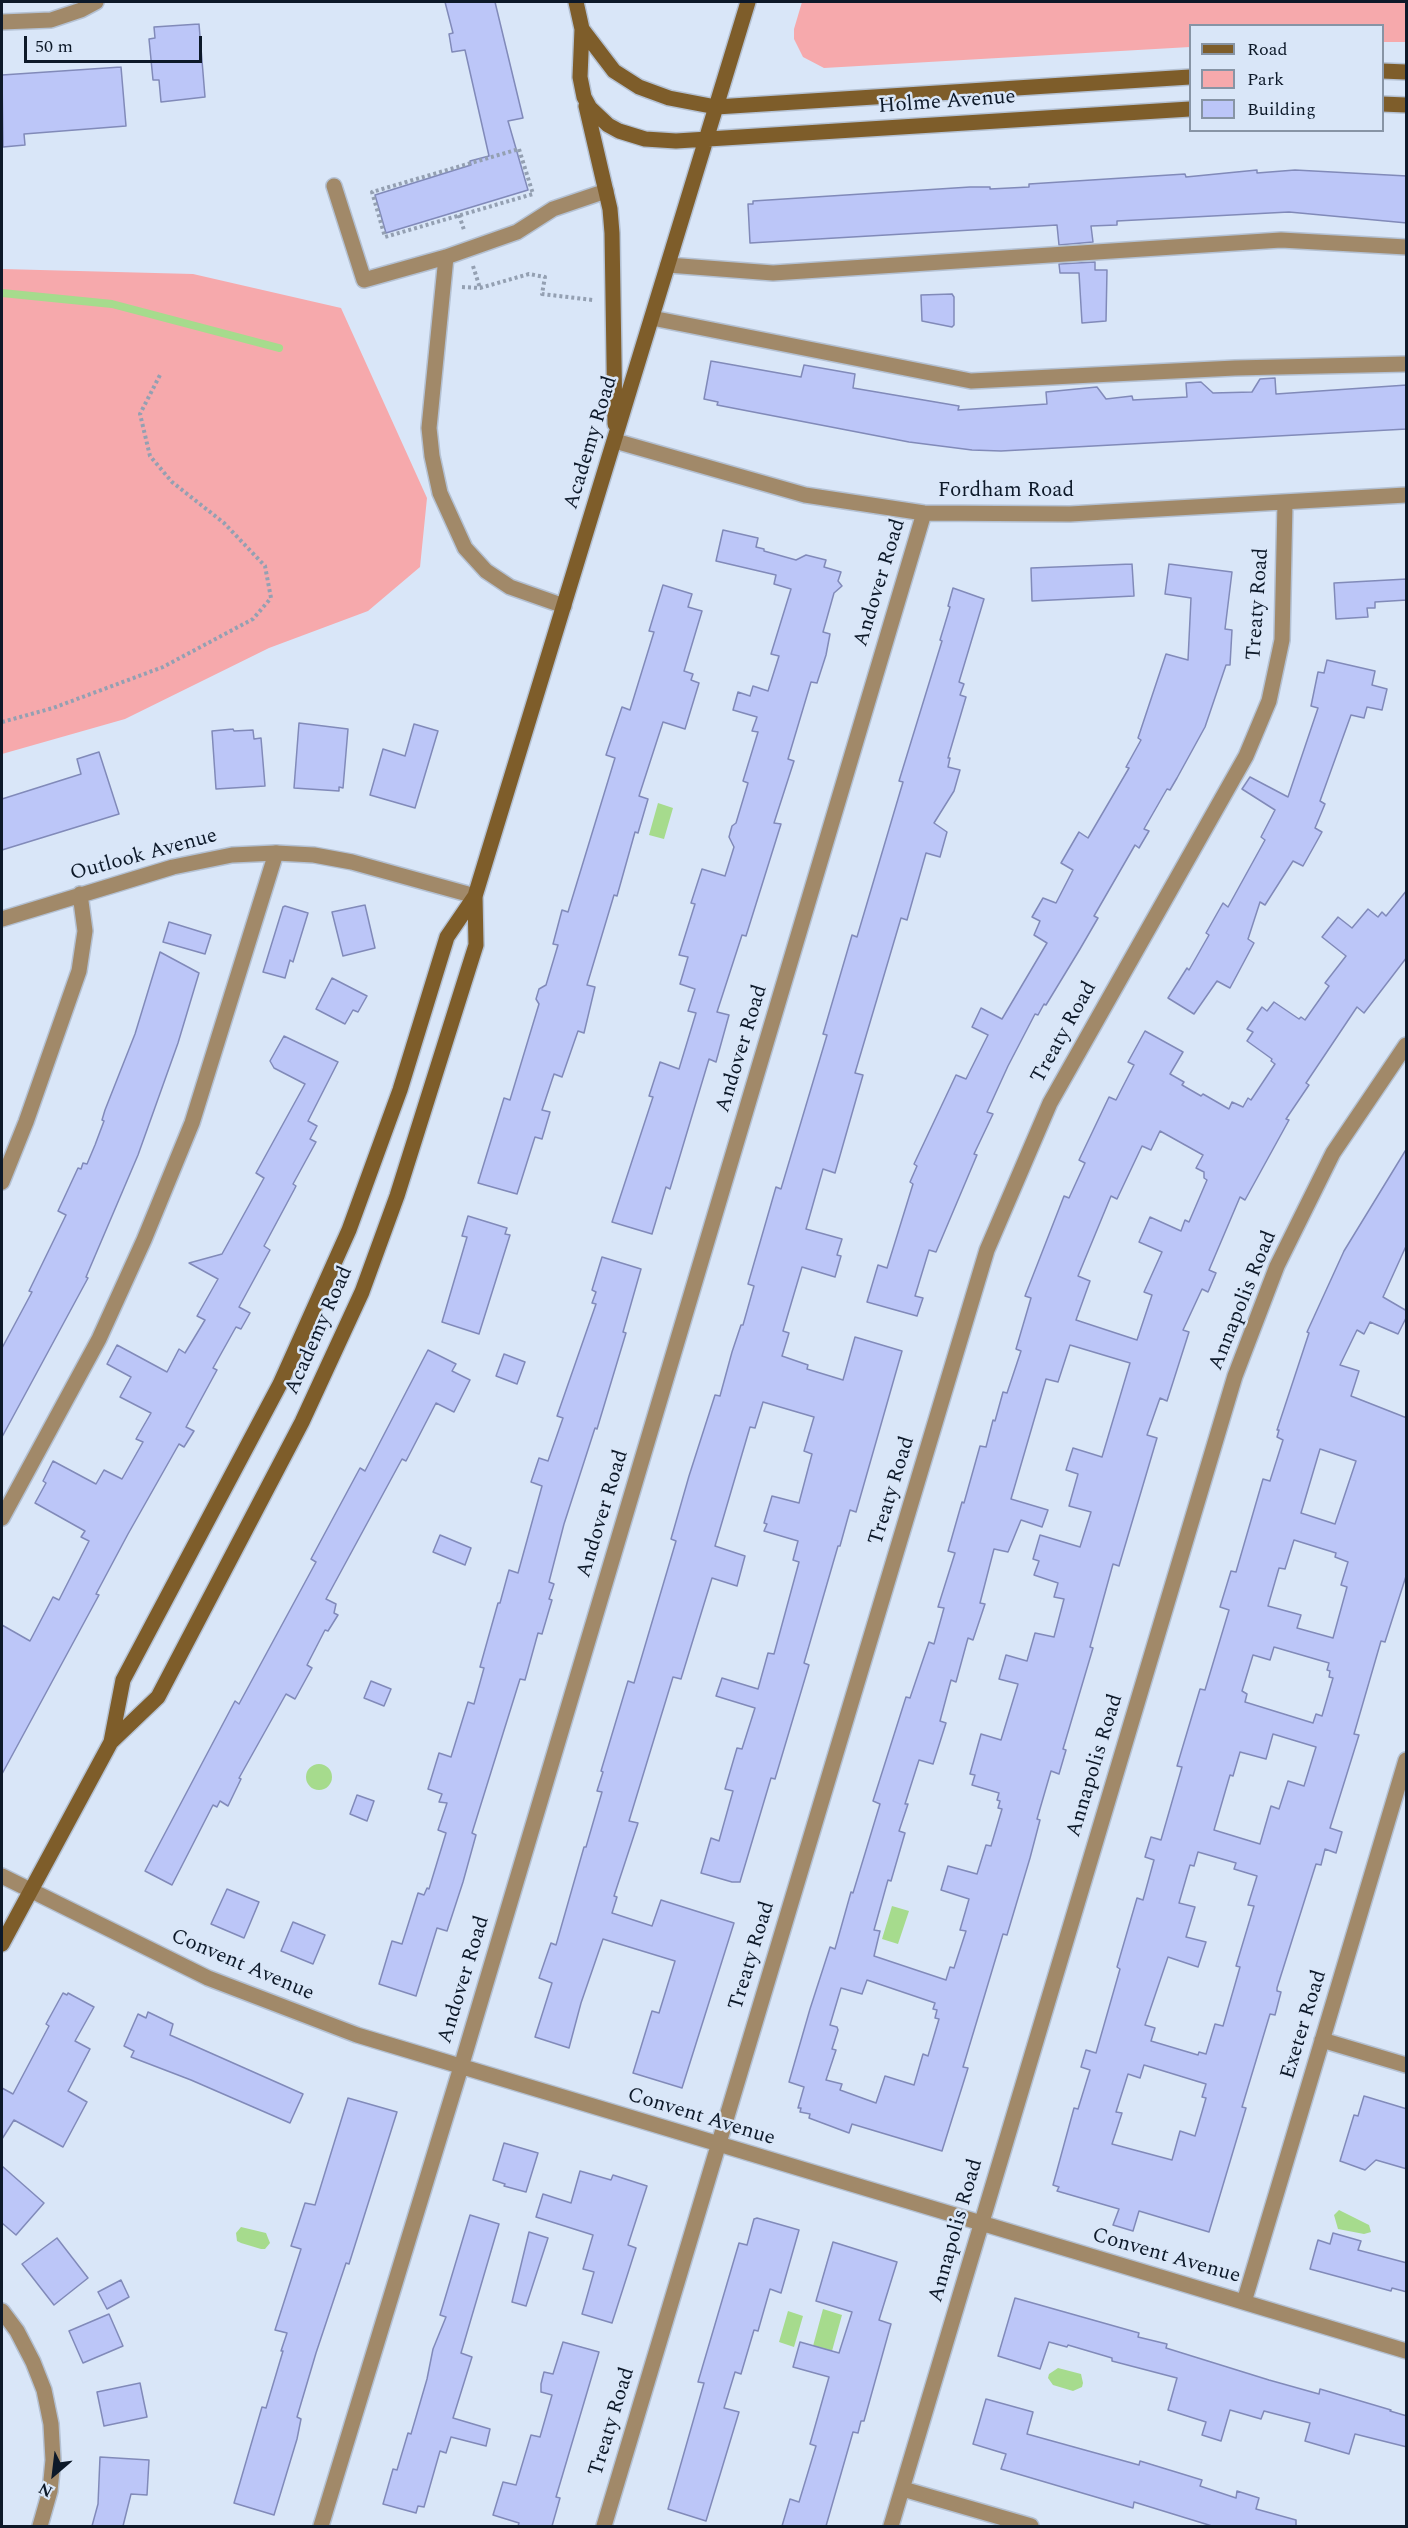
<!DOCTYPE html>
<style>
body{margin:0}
#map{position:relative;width:1408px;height:2528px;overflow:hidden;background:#d9e6f8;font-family:Spectral,serif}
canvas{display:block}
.frame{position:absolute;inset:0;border:3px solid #0d1929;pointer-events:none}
.legend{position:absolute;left:1189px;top:24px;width:195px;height:108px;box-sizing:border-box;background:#d9e6f8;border:2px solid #8794a5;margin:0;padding:8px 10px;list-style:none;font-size:18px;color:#0d1929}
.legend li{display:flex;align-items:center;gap:12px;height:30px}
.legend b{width:30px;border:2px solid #8794a5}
.north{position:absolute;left:24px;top:2444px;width:60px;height:60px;-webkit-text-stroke:4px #d9e6f8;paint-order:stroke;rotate:208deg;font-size:16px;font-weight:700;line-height:24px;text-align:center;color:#0d1929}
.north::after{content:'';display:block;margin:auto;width:21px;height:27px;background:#0d1929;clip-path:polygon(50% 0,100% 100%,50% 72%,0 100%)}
.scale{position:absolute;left:24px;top:36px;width:178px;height:27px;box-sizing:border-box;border:3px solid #0d1929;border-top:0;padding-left:8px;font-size:18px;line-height:21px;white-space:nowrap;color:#0d1929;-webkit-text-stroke:4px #d9e6f8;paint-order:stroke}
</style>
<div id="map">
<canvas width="1408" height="2528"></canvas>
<div class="frame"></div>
<ul class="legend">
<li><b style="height:8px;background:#7e5d2a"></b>Road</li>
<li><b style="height:16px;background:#f6a9ac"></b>Park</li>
<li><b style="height:16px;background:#bcc6f8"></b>Building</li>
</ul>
<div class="north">N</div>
<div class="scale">50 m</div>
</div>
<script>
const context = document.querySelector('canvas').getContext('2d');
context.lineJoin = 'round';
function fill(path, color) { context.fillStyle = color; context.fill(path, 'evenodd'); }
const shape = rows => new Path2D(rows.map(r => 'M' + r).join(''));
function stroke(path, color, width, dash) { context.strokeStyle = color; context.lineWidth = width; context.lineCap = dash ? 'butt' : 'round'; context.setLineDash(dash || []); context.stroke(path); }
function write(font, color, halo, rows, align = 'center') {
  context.font = font + ' Spectral,serif'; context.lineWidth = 5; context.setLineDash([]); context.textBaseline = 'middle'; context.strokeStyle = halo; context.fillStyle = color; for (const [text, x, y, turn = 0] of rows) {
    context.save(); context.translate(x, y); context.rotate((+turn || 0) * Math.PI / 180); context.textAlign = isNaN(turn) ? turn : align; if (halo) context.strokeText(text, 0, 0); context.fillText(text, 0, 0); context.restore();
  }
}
fill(shape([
 [802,2,1406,2,1406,42,1383,42,1382,26,1190,26,1190,47,824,68,803,57,794,39,794,29],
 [2,269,193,274,341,308,427,498,420,567,368,611,269,648,125,719,2,754]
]), '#f6a9ac');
fill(shape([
 [658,803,673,808,664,839,649,835],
 '306 1777a13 13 0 1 1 26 0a13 13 0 1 1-26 0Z',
 [892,1906,909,1911,898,1944,882,1939],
 [1339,2210,1369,2225,1371,2232,1364,2234,1338,2229,1334,2215],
 [241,2227,266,2233,270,2243,265,2249,261,2249,241,2243,237,2241,236,2233],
 [823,2309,842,2315,832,2351,813,2346],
 [788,2311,803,2316,794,2347,779,2342],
 [1058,2368,1081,2374,1083,2383,1082,2387,1073,2391,1053,2385,1048,2378,1049,2374]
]), '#a6db8d');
stroke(shape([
 [2,293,112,304,279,348]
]), '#a6db8d', 8);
const building = shape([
 [445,2,495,2,523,118,508,121,528,190,386,233,375,195,471,165,470,161,489,156,465,50,452,52,449,34,453,33,445,2],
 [199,24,205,97,161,102,159,80,153,80,149,39,155,38,154,27,199,24],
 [121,67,126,126,24,134,25,145,3,147,2,75,121,67],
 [1257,170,1257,173,1295,170,1407,176,1407,223,1289,212,1117,221,1117,225,1091,226,1093,242,1059,245,1057,225,750,243,748,204,753,204,753,201,970,187,990,187,990,189,1029,187,1029,184,1185,174,1186,177,1257,170],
 [1095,262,1095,270,1107,270,1106,321,1082,323,1079,273,1060,273,1059,264,1095,262],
 [952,294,954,297,954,325,952,327,922,321,921,295,952,294],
 [711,361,801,377,804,365,855,374,853,388,959,406,958,410,1047,404,1046,392,1097,387,1106,399,1132,396,1133,400,1187,397,1186,383,1201,382,1213,393,1252,392,1260,379,1275,378,1276,394,1407,385,1407,429,1001,451,972,450,909,442,717,405,718,402,704,399,711,361],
 [723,530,758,538,756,547,764,549,764,551,796,560,806,555,826,560,824,567,841,572,838,581,842,586,834,593,823,632,830,634,826,655,817,683,811,682,788,759,794,761,774,823,781,824,746,936,742,935,717,1012,729,1015,716,1062,709,1059,670,1189,666,1187,652,1234,612,1222,653,1097,649,1096,660,1062,679,1069,696,1013,688,1011,695,989,680,984,688,957,679,955,695,904,691,903,702,869,725,876,734,847,729,837,732,826,736,823,748,783,743,781,758,732,752,731,757,717,733,710,738,692,750,696,753,686,768,691,779,656,771,654,791,589,774,584,776,575,716,561,723,530],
 [1132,564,1134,596,1032,601,1031,568,1132,564],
 [1169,564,1232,572,1225,629,1232,630,1230,665,1226,665,1205,727,1177,778,1170,790,1167,789,1144,829,1149,831,1139,848,1135,845,1094,916,1098,918,1080,949,1046,1005,1044,1004,1038,1015,1035,1014,1008,1066,987,1112,993,1114,974,1154,977,1155,936,1252,929,1250,915,1296,923,1298,917,1316,867,1302,878,1265,887,1268,913,1184,910,1182,917,1166,914,1164,956,1075,966,1079,988,1035,972,1027,981,1008,1002,1019,1047,943,1034,935,1040,921,1032,917,1043,898,1056,903,1073,870,1061,863,1079,832,1088,838,1129,768,1126,767,1141,740,1138,738,1166,654,1188,660,1191,598,1165,594,1169,564],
 [1407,579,1407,600,1375,602,1375,608,1367,608,1368,617,1336,619,1334,583,1407,579],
 [663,585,692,594,688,607,702,611,684,671,693,674,691,680,699,683,685,729,663,722,639,796,648,799,638,833,635,832,617,896,614,895,587,985,595,987,584,1033,578,1031,562,1077,554,1074,542,1110,550,1112,542,1139,535,1137,517,1194,478,1183,504,1098,510,1100,539,1004,536,999,539,989,546,985,558,945,553,944,562,910,568,912,615,758,606,755,622,707,630,710,654,632,649,631,663,585],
 [953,588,984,599,959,682,964,684,960,695,966,697,948,758,950,758,948,767,960,770,954,791,934,823,947,832,940,857,926,853,907,920,901,918,855,1073,863,1075,835,1173,823,1169,806,1229,842,1239,837,1255,841,1256,835,1277,802,1267,783,1331,789,1333,782,1356,808,1365,807,1369,843,1380,855,1337,902,1351,856,1512,850,1510,840,1546,838,1546,804,1663,809,1665,775,1779,771,1778,740,1882,732,1882,701,1873,711,1838,719,1841,733,1791,725,1789,737,1748,742,1749,755,1708,716,1696,722,1678,758,1689,768,1653,774,1654,799,1562,793,1560,798,1541,764,1531,767,1524,764,1523,772,1496,799,1503,812,1454,804,1451,814,1417,763,1402,755,1428,750,1427,715,1546,745,1556,737,1586,712,1578,681,1679,673,1677,629,1821,638,1823,614,1896,617,1897,612,1913,652,1926,661,1900,734,1923,682,2088,633,2073,652,2011,659,2013,675,1961,603,1939,581,2003,569,2048,535,2037,552,1983,539,1978,551,1943,556,1945,584,1847,586,1847,602,1792,597,1791,603,1772,601,1771,628,1681,634,1683,676,1541,671,1539,689,1476,715,1395,720,1396,732,1352,741,1325,743,1325,754,1286,748,1284,776,1187,781,1189,827,1035,823,1034,852,935,857,937,903,782,899,781,942,641,940,640,950,607,948,606,953,588],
 [1327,660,1375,671,1372,685,1387,689,1382,710,1367,707,1364,718,1351,715,1320,801,1325,804,1315,828,1322,832,1303,866,1293,861,1265,905,1260,902,1248,939,1254,943,1230,988,1217,981,1194,1014,1168,998,1187,968,1189,970,1209,935,1206,933,1223,903,1228,907,1265,840,1261,837,1275,810,1242,789,1250,777,1288,797,1318,708,1311,706,1318,672,1324,673,1327,660],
 [299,723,348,729,343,788,339,787,339,791,294,788,299,723],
 [414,724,438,731,415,808,370,795,383,749,405,756,414,724],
 [233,729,234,731,253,730,254,739,261,738,265,786,216,789,212,731,233,729],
 [99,752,119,814,2,850,2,799,81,774,77,759,99,752],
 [1407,890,1407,957,1364,1013,1357,1007,1306,1083,1309,1085,1286,1119,1289,1120,1245,1200,1240,1197,1209,1270,1216,1273,1208,1292,1202,1289,1183,1330,1189,1332,1167,1401,1160,1398,1147,1435,1157,1438,1119,1566,1113,1564,1090,1647,1093,1648,1063,1749,1066,1750,1059,1774,1051,1771,1037,1819,1040,1820,1030,1858,1007,1935,1003,1934,985,1994,963,2067,968,2068,942,2151,852,2124,849,2133,809,2118,810,2114,800,2112,801,2108,798,2108,804,2087,789,2082,810,2009,830,1947,835,1949,851,1892,853,1893,880,1804,873,1801,906,1697,910,1698,929,1642,934,1644,944,1608,938,1607,955,1553,948,1551,962,1502,964,1503,980,1446,986,1447,993,1420,995,1421,1003,1392,1007,1393,1021,1351,1016,1349,1031,1298,1025,1296,1064,1196,1069,1198,1085,1163,1079,1160,1109,1097,1116,1100,1134,1065,1128,1062,1145,1031,1183,1052,1170,1074,1184,1082,1182,1085,1201,1096,1203,1094,1229,1109,1232,1102,1243,1107,1248,1098,1251,1100,1275,1064,1271,1061,1272,1059,1247,1041,1253,1032,1247,1029,1262,1007,1267,1011,1274,1002,1299,1019,1301,1017,1305,1020,1329,986,1325,983,1346,956,1322,937,1338,917,1352,928,1368,909,1378,917,1382,912,1386,916,1407,890],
 [1160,1131,1203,1155,1196,1168,1204,1172,1204,1178,1207,1180,1189,1222,1185,1220,1181,1231,1150,1217,1139,1242,1162,1252,1144,1292,1152,1295,1137,1340,1076,1320,1090,1281,1078,1276,1111,1196,1117,1199,1142,1146,1151,1150,1160,1131],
 [1070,1345,1130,1363,1102,1457,1073,1448,1066,1470,1078,1474,1069,1506,1091,1512,1080,1547,1040,1535,1033,1559,1039,1561,1034,1575,1058,1583,1054,1597,1064,1599,1054,1637,1035,1633,1027,1661,1006,1655,999,1679,1018,1684,1001,1740,981,1734,970,1774,975,1775,972,1785,999,1793,997,1800,1000,1801,998,1808,1002,1809,991,1846,986,1845,977,1874,948,1866,941,1890,969,1899,960,1930,966,1931,954,1968,950,1967,946,1980,874,1956,880,1931,874,1930,888,1880,891,1881,905,1833,899,1831,908,1804,905,1804,919,1760,933,1764,946,1723,940,1721,951,1680,956,1682,968,1638,973,1640,985,1604,980,1603,994,1549,1008,1552,1021,1520,1042,1527,1048,1510,1011,1499,1046,1379,1058,1382,1070,1345],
 [867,1980,935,2003,933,2009,937,2010,935,2018,939,2019,928,2056,923,2054,914,2085,885,2076,876,2103,840,2090,842,2084,826,2080,836,2050,832,2049,838,2030,837,2027,830,2025,841,1988,862,1994,867,1980],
 [365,905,375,948,343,956,332,912,365,905],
 [285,906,308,913,293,962,290,960,285,978,263,972,283,907,285,906],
 [169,922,211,935,205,954,163,942,169,922],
 [160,952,199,973,178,1043,138,1155,86,1277,88,1278,2,1437,2,1348,32,1292,29,1291,66,1215,58,1211,78,1168,81,1169,83,1163,87,1164,95,1145,104,1121,102,1120,105,1110,135,1034,160,952],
 [332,978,367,996,358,1012,353,1010,345,1024,316,1009,332,978],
 [284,1036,338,1062,308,1121,317,1126,310,1139,316,1142,293,1184,296,1186,294,1190,264,1246,270,1250,239,1307,250,1313,241,1329,236,1327,213,1368,217,1370,186,1427,194,1431,184,1447,179,1444,128,1534,96,1594,99,1595,2,1774,2,1625,30,1641,53,1597,59,1600,89,1541,81,1537,85,1531,35,1503,46,1483,43,1481,53,1461,96,1484,104,1470,122,1479,143,1442,136,1439,151,1413,120,1397,131,1377,107,1364,117,1345,167,1372,179,1349,185,1353,205,1320,197,1316,218,1279,189,1263,222,1254,264,1178,256,1173,305,1084,274,1068,270,1061,284,1036],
 [1407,1148,1407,1244,1383,1297,1407,1311,1407,1316,1398,1334,1370,1322,1364,1334,1357,1330,1340,1365,1359,1371,1351,1396,1407,1418,1407,1573,1385,1642,1381,1641,1354,1734,1359,1735,1330,1828,1342,1832,1336,1853,1325,1849,1321,1865,1316,1864,1277,1988,1277,1991,1281,1992,1275,2015,1270,2014,1242,2107,1246,2108,1209,2232,1139,2211,1133,2231,1113,2225,1119,2209,1057,2191,1059,2187,1053,2185,1074,2108,1078,2109,1090,2070,1081,2067,1086,2050,1096,2053,1120,1969,1117,1967,1137,1898,1143,1900,1154,1860,1145,1857,1151,1837,1161,1840,1182,1767,1177,1766,1200,1689,1205,1690,1229,1610,1220,1607,1231,1571,1236,1572,1263,1479,1270,1481,1283,1440,1277,1437,1279,1430,1277,1430,1309,1333,1307,1332,1344,1251,1407,1148],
 [1320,1449,1356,1461,1335,1524,1301,1513,1320,1449],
 [1294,1540,1336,1553,1335,1557,1348,1562,1341,1585,1347,1587,1333,1638,1297,1628,1301,1615,1268,1606,1279,1568,1285,1569,1294,1540],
 [1274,1647,1329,1663,1327,1670,1330,1671,1329,1677,1333,1678,1322,1716,1316,1714,1313,1723,1245,1702,1247,1694,1242,1691,1253,1655,1270,1660,1274,1647],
 [1273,1734,1316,1747,1304,1786,1288,1781,1279,1809,1271,1806,1260,1844,1214,1830,1230,1775,1233,1776,1240,1752,1266,1759,1273,1734],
 [1198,1852,1236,1863,1234,1869,1257,1876,1248,1905,1254,1906,1236,1966,1240,1967,1223,2026,1215,2024,1206,2054,1199,2052,1198,2055,1151,2041,1155,2028,1145,2025,1168,1957,1198,1967,1206,1942,1186,1937,1195,1907,1179,1903,1190,1865,1194,1866,1198,1852],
 [1144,2065,1206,2084,1202,2097,1206,2098,1195,2136,1180,2131,1172,2160,1112,2144,1122,2113,1116,2112,1128,2074,1140,2078,1144,2065],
 [468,1216,507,1228,505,1234,510,1235,479,1334,442,1322,467,1237,462,1236,468,1216],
 [602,1257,641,1269,623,1332,626,1333,597,1429,595,1428,564,1524,549,1582,554,1584,549,1599,552,1600,542,1634,538,1633,525,1680,520,1679,472,1833,476,1835,463,1882,447,1931,437,1928,416,1996,379,1984,392,1941,402,1944,418,1893,424,1895,427,1888,429,1889,446,1833,438,1830,447,1803,439,1802,442,1794,428,1789,439,1753,451,1757,468,1702,474,1704,484,1668,480,1667,498,1603,500,1603,509,1570,518,1573,542,1486,531,1482,539,1458,548,1461,563,1418,557,1416,596,1304,592,1303,596,1292,592,1290,602,1257],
 [428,1350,456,1364,452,1371,470,1380,454,1412,436,1403,406,1461,402,1459,326,1599,336,1604,334,1613,338,1615,328,1631,325,1630,307,1665,312,1668,295,1699,286,1694,239,1778,241,1779,228,1806,220,1801,217,1807,213,1805,172,1885,145,1871,235,1701,239,1704,316,1562,311,1559,360,1468,365,1471,428,1350],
 [504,1354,525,1362,517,1384,496,1376,504,1354],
 [440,1535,471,1548,465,1565,433,1552,440,1535],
 [371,1681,391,1689,384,1706,364,1698,371,1681],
 [357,1795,374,1801,367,1821,350,1814,357,1795],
 [227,1889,259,1902,244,1938,211,1924,227,1889],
 [293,1922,325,1935,313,1964,281,1951,293,1922],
 [63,1993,67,1995,68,1993,94,2007,75,2041,90,2049,68,2091,87,2102,63,2147,14,2120,2,2139,2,2088,13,2094,49,2026,46,2024,63,1993],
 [148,2012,173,2024,170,2035,303,2094,290,2123,191,2080,131,2057,134,2051,124,2046,138,2014,146,2018,148,2012],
 [1364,2096,1407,2109,1407,2169,1376,2160,1365,2170,1340,2161,1354,2115,1358,2116,1364,2096],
 [348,2098,397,2112,349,2264,346,2263,316,2353,297,2417,301,2419,297,2439,274,2515,234,2503,262,2407,266,2408,283,2351,281,2351,287,2333,275,2330,301,2249,291,2246,305,2203,315,2205,348,2098],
 [504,2143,538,2153,526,2192,504,2186,505,2184,493,2180,504,2143],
 [2,2166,44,2203,16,2235,2,2223,2,2166],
 [580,2171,611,2180,613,2175,647,2186,628,2245,636,2248,612,2323,582,2314,594,2272,583,2269,593,2235,536,2217,543,2194,571,2203,580,2171],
 [470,2215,499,2224,461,2353,472,2357,453,2418,490,2429,486,2446,451,2437,446,2453,440,2451,424,2507,418,2506,416,2513,383,2504,393,2469,397,2470,408,2433,411,2434,427,2379,433,2349,446,2317,440,2315,470,2215],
 [757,2218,799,2230,781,2293,770,2289,758,2331,754,2330,741,2374,735,2372,724,2408,739,2412,706,2521,668,2509,704,2383,698,2382,739,2243,747,2245,754,2219,757,2218],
 [529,2232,548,2238,526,2306,512,2302,529,2232],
 [1333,2233,1361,2241,1358,2250,1407,2263,1407,2292,1392,2288,1391,2291,1310,2269,1318,2240,1330,2244,1333,2233],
 [57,2238,88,2278,54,2305,22,2264,57,2238],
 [833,2242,897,2262,879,2320,891,2324,864,2421,861,2421,858,2433,853,2432,826,2526,782,2526,790,2499,799,2502,816,2446,810,2444,829,2377,793,2367,800,2342,839,2353,852,2312,816,2301,833,2242],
 [121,2280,129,2297,107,2309,98,2292,121,2280],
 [1015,2298,1139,2333,1138,2337,1167,2344,1166,2348,1269,2380,1319,2394,1320,2389,1391,2410,1390,2411,1407,2416,1407,2447,1355,2434,1349,2454,1305,2441,1310,2423,1264,2411,1261,2419,1230,2410,1221,2441,1202,2435,1206,2422,1168,2410,1177,2378,1112,2361,1112,2358,1068,2345,1067,2347,1049,2342,1040,2369,998,2356,1015,2298],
 [109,2314,123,2346,83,2363,69,2331,109,2314],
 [563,2342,599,2352,556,2497,560,2498,552,2526,518,2526,519,2523,493,2515,503,2482,516,2485,531,2435,540,2437,552,2395,541,2392,541,2384,544,2372,553,2374,563,2342],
 [140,2383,147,2417,104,2426,97,2392,140,2383],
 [986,2399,1033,2412,1027,2434,1139,2465,1140,2461,1202,2480,1200,2486,1236,2498,1237,2491,1259,2498,1256,2509,1296,2520,1296,2526,1212,2526,1134,2502,1133,2508,1001,2469,1006,2454,973,2444,986,2399],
 [100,2457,149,2460,147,2495,131,2494,123,2526,92,2526,98,2504,100,2457]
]);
fill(building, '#bcc6f8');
stroke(building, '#818ab9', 1.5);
const lane = shape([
 [334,186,364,280,446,257,517,232,553,209,606,191],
 [446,257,429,428,432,456,440,493,465,548,486,571,510,587,564,606],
 [668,265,773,273,1281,240,1406,247],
 [652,318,971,381,1235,368,1406,364],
 [2,1518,99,1339,144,1240,192,1123,276,853]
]);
const street = shape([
 [2,22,51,20,81,10,96,2],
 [615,441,805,495,924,513,1070,514,1406,495],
 [2,919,173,867,232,855,276,853,314,855,352,862,475,896],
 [2,1182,26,1122,79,971,85,931,80,894],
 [2,1876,208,1978,357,2035,1406,2351],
 [1322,2040,1406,2065],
 [1244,2302,1406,1760],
 [2,2311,17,2331,33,2362,44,2390,51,2424,53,2460,50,2491,40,2526],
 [903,2489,1031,2526],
 [321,2526,461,2067,924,513],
 [604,2526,987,1250,1050,1103,1246,756,1269,701,1282,640,1285,503],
 [891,2526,1235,1376,1277,1266,1333,1153,1406,1045]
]);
const secondary = shape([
 [576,2,582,29,580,77,584,97,590,108,608,125,619,131,645,139,676,141,1190,109],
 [582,29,614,71,639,87,669,98,716,107,1190,77],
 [1382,71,1406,72],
 [1382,104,1406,105],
 [586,106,610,209,612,233,615,424],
 [111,1742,123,1680,280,1384,349,1230,400,1090,447,937,475,896,748,2],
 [2,1944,111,1742,158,1697,302,1422,362,1292,397,1196,476,945,475,896]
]);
stroke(lane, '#b4c1d3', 18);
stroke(street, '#b4c1d3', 18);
stroke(secondary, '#b4c1d3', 18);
stroke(shape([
 [519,149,533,194,385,237,372,192,519,149],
 [459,215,464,230],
 [473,266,480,288],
 [462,287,480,288,529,274,545,277,542,294,593,300],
 [2,722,53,708,163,667,253,619,271,598,265,566,224,523,172,482,150,456,140,414,160,375]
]), '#94a0b2', 4, [3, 3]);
stroke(lane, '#a18969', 15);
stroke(street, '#a18969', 15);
stroke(secondary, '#7e5d2a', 15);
write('21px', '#0d1929', '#d9e6f8', [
 ["Holme Avenue",947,103,-4],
 ["Academy Road",592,443,-73],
 ["Fordham Road",1006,492],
 ["Andover Road",881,583,-73],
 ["Treaty Road",1259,604,-86],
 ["Outlook Avenue",144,856,-15],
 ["Treaty Road",1065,1033,-61],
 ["Andover Road",743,1049,-73],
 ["Annapolis Road",1244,1301,-68],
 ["Academy Road",320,1331,-66],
 ["Treaty Road",893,1491,-73],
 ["Andover Road",604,1514,-73],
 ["Annapolis Road",1096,1766,-73],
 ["Treaty Road",753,1956,-73],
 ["Convent Avenue",242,1966,23],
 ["Andover Road",465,1980,-73],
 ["Exeter Road",1305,2025,-73],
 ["Convent Avenue",701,2118,17],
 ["Annapolis Road",957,2231,-74],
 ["Convent Avenue",1166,2257,16],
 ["Treaty Road",613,2422,-73]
]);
</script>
